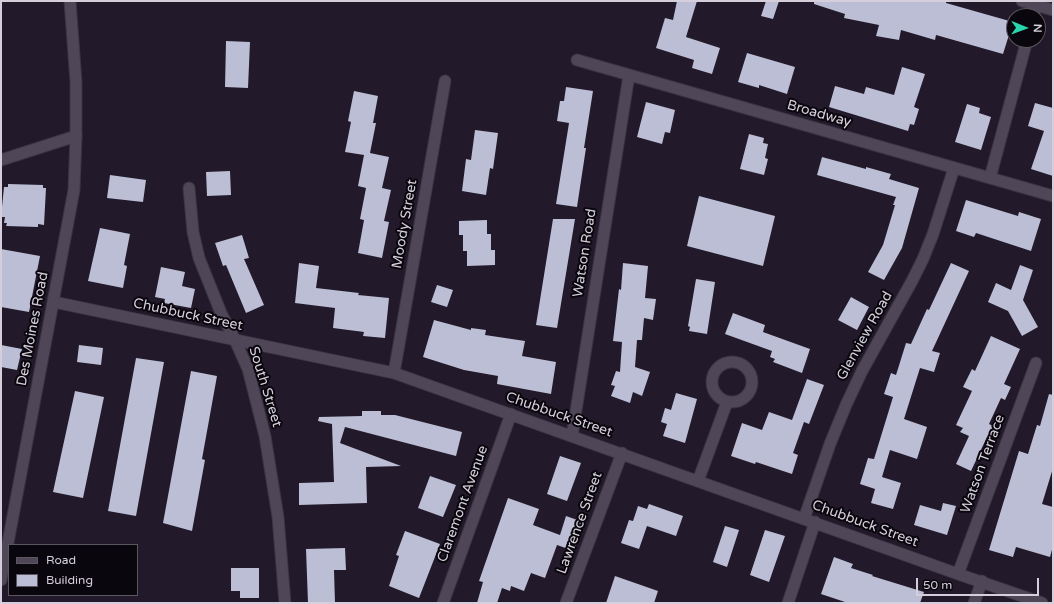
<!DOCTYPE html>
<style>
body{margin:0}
#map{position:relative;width:1054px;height:604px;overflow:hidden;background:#22192a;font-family:"Varela Round",sans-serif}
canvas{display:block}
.frame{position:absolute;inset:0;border:2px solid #d5cfdb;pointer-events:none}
.legend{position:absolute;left:8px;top:544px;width:130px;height:52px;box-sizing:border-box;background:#0a060d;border:1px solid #5b565f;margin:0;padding:5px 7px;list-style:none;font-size:12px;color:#d5cfdb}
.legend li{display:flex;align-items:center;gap:8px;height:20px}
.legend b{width:20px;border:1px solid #5b565f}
.north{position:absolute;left:1006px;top:8px;width:40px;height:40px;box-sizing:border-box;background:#0a060d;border:1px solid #5b565f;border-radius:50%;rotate:91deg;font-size:11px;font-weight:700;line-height:16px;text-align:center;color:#d5cfdb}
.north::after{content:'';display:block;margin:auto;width:14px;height:18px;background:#29d5ac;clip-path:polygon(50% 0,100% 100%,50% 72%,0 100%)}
.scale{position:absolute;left:916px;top:578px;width:123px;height:18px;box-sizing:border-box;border:2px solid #d5cfdb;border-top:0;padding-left:5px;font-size:12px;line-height:14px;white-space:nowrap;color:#d5cfdb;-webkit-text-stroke:3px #0a060d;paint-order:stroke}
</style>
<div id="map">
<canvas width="1054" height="604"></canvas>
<div class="frame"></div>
<ul class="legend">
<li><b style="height:5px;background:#4f4658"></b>Road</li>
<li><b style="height:11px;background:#bbbed5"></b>Building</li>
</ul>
<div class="north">N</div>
<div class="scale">50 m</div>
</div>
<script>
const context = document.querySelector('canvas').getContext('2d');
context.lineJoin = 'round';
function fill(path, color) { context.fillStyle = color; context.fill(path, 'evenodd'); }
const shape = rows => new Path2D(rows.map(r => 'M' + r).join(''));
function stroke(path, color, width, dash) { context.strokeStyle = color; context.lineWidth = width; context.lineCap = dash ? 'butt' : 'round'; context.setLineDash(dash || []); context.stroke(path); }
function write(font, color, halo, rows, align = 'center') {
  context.font = font + ' "Varela Round",sans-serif'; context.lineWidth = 4; context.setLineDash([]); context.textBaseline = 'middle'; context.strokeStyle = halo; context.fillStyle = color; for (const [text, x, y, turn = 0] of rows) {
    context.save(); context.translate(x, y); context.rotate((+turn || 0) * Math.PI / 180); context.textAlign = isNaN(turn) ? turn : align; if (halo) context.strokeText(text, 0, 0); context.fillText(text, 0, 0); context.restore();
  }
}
fill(shape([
 [677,1,697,1,686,37,720,48,712,74,692,68,694,60,656,48,665,18,673,20],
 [766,1,779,1,773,19,761,16],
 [814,1,946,1,946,3,1013,22,1003,54,936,35,935,40,901,30,899,40,876,36,879,25,844,18,845,14,814,4],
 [226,41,250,42,248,88,225,87],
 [747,53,795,67,787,94,759,85,759,88,738,82],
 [902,67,925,74,914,107,919,109,914,125,910,124,908,131,829,107,835,86,864,94,866,87,894,95],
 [566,87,593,91,584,148,586,148,577,207,556,204,569,123,557,121,560,101,564,101],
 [354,91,378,96,373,123,376,123,370,153,389,157,382,188,391,190,384,221,389,222,382,258,358,253,364,220,360,219,366,188,358,186,364,155,345,152,351,122,348,121],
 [646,102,675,110,670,133,665,132,662,144,637,137],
 [1035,103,1053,108,1053,176,1031,169,1044,131,1028,126],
 [967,104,980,108,979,113,991,117,981,150,955,142],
 [475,130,498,133,493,169,490,168,486,195,462,191,466,159,471,160],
 [749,134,764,138,763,143,768,144,765,158,768,159,764,175,740,169],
 [822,157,866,169,866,167,891,174,889,179,919,188,902,248,884,280,868,272,883,245,895,205,893,205,896,197,817,175],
 [230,171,231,195,207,196,206,172],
 [110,175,146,180,143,202,107,198],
 [8,184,43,185,43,188,46,188,44,225,38,224,38,227,6,226,7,223,4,223,5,217,1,217,4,187,8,187],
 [699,196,775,216,763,266,687,246],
 [966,200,1018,216,1019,212,1041,219,1031,251,976,233,974,237,956,231],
 [553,219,575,219,557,328,536,325],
 [487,220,487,234,491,234,491,250,495,250,495,265,467,266,467,251,463,251,463,235,459,235,459,221],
 [100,228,130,234,124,265,127,266,123,288,88,281],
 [242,235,249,258,244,259,264,305,246,313,226,265,223,266,215,243],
 [1,249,40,256,29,312,1,307],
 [299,263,319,266,316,288,359,293,358,295,389,298,385,338,363,336,364,332,333,328,335,308,295,303],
 [623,263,648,266,645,298,656,299,653,320,644,318,642,340,637,340,635,367,650,372,642,396,633,392,630,403,611,396,615,386,611,385,616,371,620,372,622,342,613,341,619,289,621,290],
 [951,263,969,271,932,351,940,353,934,372,920,368,904,419,927,427,917,459,890,450,882,477,901,483,893,509,871,503,875,489,860,484,868,458,874,459,893,397,884,394,891,373,896,375,906,343,911,344,927,309,929,310],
 [1020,265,1033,270,1023,300,1038,327,1022,336,1008,311,988,302,996,283,1011,290],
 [161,267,185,272,182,286,195,289,191,308,164,303,165,299,155,297],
 [696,279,715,282,707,334,689,331,690,327,688,326],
 [437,285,453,290,447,307,431,302],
 [851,297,869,307,857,330,838,320],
 [733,313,765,325,763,332,810,349,802,373,773,362,775,359,770,357,772,351,725,334],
 [434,320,471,330,471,328,486,330,485,335,525,341,522,356,556,362,551,394,497,384,498,376,464,370,423,357],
 [991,336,1020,349,1004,384,1011,387,1005,400,1001,398,989,424,997,428,991,439,987,437,971,471,956,464,969,436,960,432,963,428,956,425,972,391,963,387,972,369,975,371],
 [1,345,22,349,17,370,1,367],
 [79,345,103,348,101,365,77,362],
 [136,358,164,362,136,516,108,511],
 [191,371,217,376,202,459,205,460,192,531,163,523],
 [807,379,824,385,809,424,804,422,793,453,798,455,792,474,756,462,755,464,731,456,742,423,762,430,769,412,792,420],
 [75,391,104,397,83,498,53,492],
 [676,393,697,399,685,443,663,436,667,424,661,422,665,408,671,410],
 [1049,394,1053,395,1053,468,1042,504,1053,507,1053,546,1050,557,1016,547,1013,557,989,550,1019,451,1028,454,1037,425,1040,426],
 [362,411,381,411,381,415,395,415,462,432,456,456,345,427,340,443,401,466,366,467,367,503,299,505,299,483,334,482,332,424,318,421,319,417,362,416],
 [560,456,581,463,567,501,547,494],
 [430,476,456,485,443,517,418,508],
 [508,498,539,509,533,525,560,535,566,516,583,522,574,551,557,545,545,578,531,573,524,591,511,586,510,591,502,588,497,603,477,603,483,582,479,581],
 [943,503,956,506,947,535,914,525,920,505,941,511],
 [649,504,683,516,676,536,647,526,639,549,621,543,629,520,633,521,638,506,647,509],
 [725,526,739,530,727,567,713,562],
 [765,530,785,536,769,582,750,575],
 [405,531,440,544,419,598,389,586,399,556,396,555],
 [345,548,346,570,334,570,335,603,308,603,306,549],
 [834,557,853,564,851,568,873,575,872,576,924,592,920,603,848,603,821,594],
 [231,568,259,568,259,598,240,598,240,591,231,591],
 [615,576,658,591,654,603,606,603]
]), '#bbbed5');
const minor = shape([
 [1022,1,1053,10],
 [1033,16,1038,1],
 [577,60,1053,196],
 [1,160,76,136],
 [990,178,1027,40],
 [189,188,193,232,199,258,221,313,235,340,248,369,265,436,278,517,285,603],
 [54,302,394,373,958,574,1042,603],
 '712 382a20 20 0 1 1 40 0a20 20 0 1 1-40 0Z',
 [394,373,445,81],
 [572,436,629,75],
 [698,481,727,402],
 [804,519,830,444,846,405,862,371,912,281,923,259,933,234,954,168],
 [958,574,1036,363],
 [443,603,511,414],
 [566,603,622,453],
 [788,603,815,522],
 [974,603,982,581]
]);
const tertiary = shape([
 [1,580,74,190,76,136,76,82,70,1]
]);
stroke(minor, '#3b3542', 13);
stroke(tertiary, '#3b3542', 13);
stroke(minor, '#4f4658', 11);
stroke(tertiary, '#4f4658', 11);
write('14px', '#d5cfdb', '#0a060d', [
 ["Broadway",819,114,16],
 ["Moody Street",405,224,-80],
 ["Watson Road",585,253,-81],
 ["Chubbuck Street",188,315,12],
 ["Des Moines Road",33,329,-79],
 ["Glenview Road",865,336,-61],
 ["South Street",265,387,73],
 ["Chubbuck Street",559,415,19],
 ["Watson Terrace",983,464,-70],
 ["Claremont Avenue",463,504,-70],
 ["Lawrence Street",580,523,-70],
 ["Chubbuck Street",865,524,20]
]);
</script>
